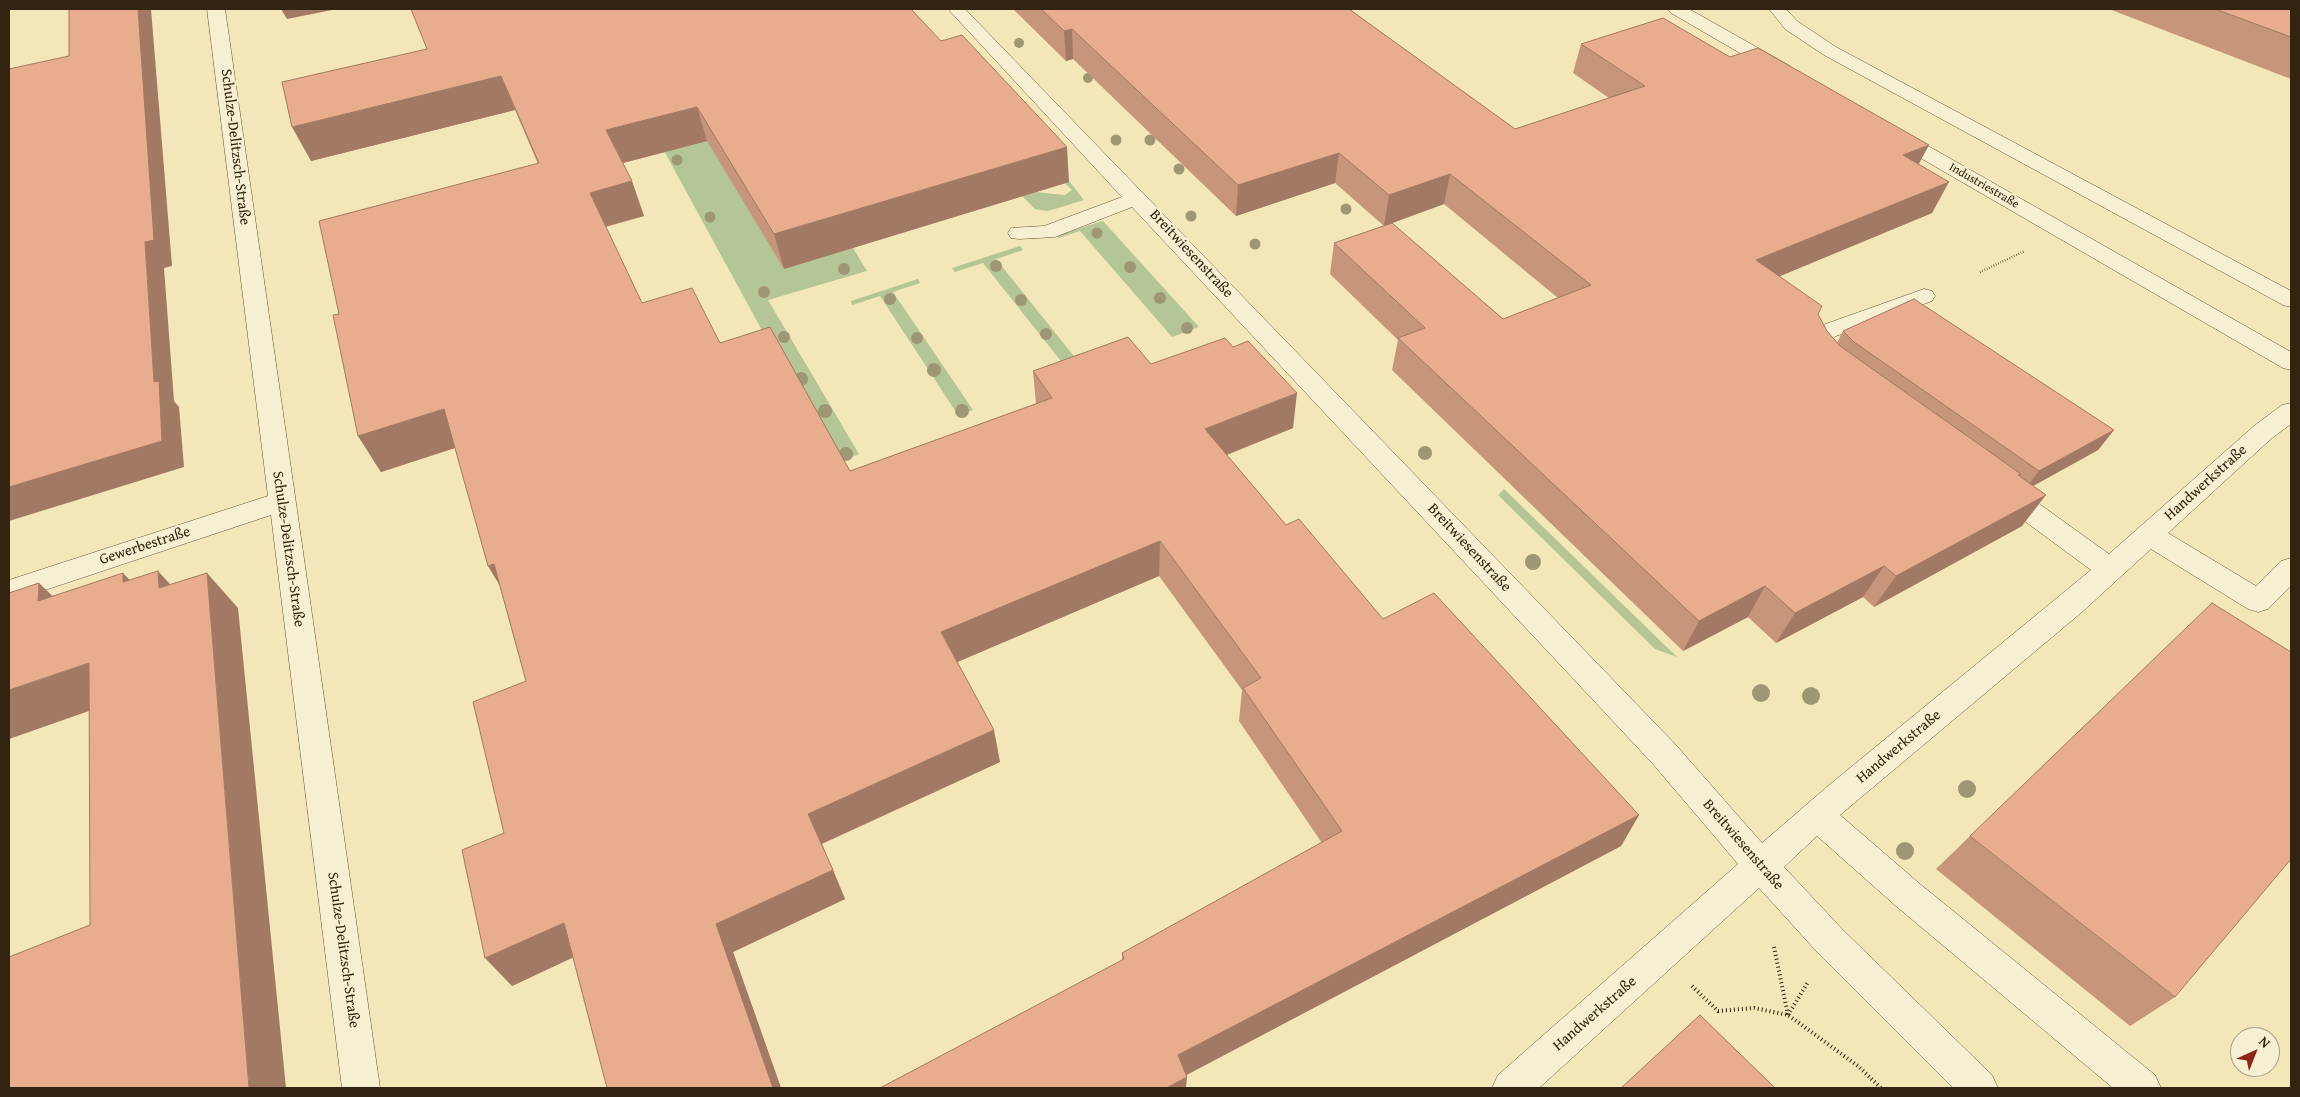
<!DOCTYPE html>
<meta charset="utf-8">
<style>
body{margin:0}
#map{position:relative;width:2300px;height:1097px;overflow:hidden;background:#f3e6b9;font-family:"Gentium Book Plus",serif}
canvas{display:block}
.frame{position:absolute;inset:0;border:10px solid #332311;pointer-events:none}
.north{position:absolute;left:2230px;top:1027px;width:50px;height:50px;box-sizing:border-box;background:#f7efd2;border:1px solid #a99d85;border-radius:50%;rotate:44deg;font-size:14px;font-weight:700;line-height:20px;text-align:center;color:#332311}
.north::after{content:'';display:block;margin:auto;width:18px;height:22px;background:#8f2418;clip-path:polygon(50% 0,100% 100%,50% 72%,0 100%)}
</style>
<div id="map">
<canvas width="2300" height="1097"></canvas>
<div class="frame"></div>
<div class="north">N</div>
</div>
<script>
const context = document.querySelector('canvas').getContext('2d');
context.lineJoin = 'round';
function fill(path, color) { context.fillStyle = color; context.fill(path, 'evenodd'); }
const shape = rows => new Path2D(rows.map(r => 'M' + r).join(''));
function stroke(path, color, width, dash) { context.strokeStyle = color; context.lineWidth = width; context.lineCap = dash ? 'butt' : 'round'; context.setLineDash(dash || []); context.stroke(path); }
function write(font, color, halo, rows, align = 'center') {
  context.font = font + ' "Gentium Book Plus",serif'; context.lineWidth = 4.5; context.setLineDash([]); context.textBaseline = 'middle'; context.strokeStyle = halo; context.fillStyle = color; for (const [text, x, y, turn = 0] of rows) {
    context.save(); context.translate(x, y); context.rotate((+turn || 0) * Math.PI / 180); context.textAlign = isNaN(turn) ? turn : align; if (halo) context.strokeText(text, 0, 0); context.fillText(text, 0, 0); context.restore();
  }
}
fill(shape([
 [698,127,853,248,867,271,768,300,859,454,835,464,657,138],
 [1069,181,1084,200,1048,211,1040,210,1035,209,1022,196,1034,192,1065,195,1072,190,1065,183],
 [1103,221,1199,327,1172,337,1080,231,1058,238,1058,235],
 [1020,246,1023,250,996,259,1085,370,1072,375,983,263,955,272,952,268],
 [918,279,920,283,893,292,973,410,958,415,880,296,852,305,851,301],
 [1504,489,1677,657,1655,649,1498,495]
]), '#b4c695');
const minor = shape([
 [207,9,225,9,380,1088,342,1088,271,515,9,602,9,580,268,496,207,9],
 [948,9,965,9,1675,744,1762,843,1828,786,2091,570,1992,497,1988,490,1992,483,2001,480,2010,483,2109,554,2254,426,2282,405,2291,403,2291,424,2272,438,2168,533,2256,586,2281,561,2291,558,2291,586,2268,609,2258,612,2248,609,2151,549,2082,612,1840,815,1920,884,2155,1075,2161,1088,2113,1088,1896,906,1817,836,1784,867,1843,930,1992,1075,1998,1088,1953,1088,1819,954,1759,888,1539,1088,1492,1088,1498,1075,1738,864,1653,764,1132,207,1055,237,1019,239,1011,238,1008,233,1011,228,1044,226,1122,197,948,9],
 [1668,9,1689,9,1790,66,1792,70,1790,74,1783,76,1776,74,1671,13,1668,9],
 [1769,9,1786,9,1797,21,1836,47,2291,291,2291,307,2283,305,1824,55,1785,29,1769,9],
 [1893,128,1900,130,2291,352,2291,370,2283,368,1886,138,1883,134,1886,130,1893,128],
 [1924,289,1932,291,1935,296,1932,301,1836,336,1829,341,1828,345,1838,361,1834,367,1826,369,1818,367,1804,345,1811,332,1820,326,1924,289]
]);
stroke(minor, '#63543b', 1);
stroke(shape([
 [1980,272,2025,251]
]), '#332311', 2.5, [0.5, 2]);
stroke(shape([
 [1774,947,1788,1015],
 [1692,986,1718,1011,1754,1008,1788,1015,1858,1066,1881,1088],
 [1788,1015,1808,982]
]), '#332311', 4, [1, 3]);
fill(minor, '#f7efd2');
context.fillStyle = '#9f9673';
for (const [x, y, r] of [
 [1019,43,5],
 [1088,78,5],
 [1116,140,5.5],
 [1150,140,5.5],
 [677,160,5.5],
 [1179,169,5.5],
 [1346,209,5.5],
 [1191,216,5.5],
 [710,217,5.5],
 [1097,233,5.5],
 [1255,244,5.5],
 [996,266,6],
 [1130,267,6],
 [844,269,6],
 [764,292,6],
 [1160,298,6],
 [890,299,6],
 [1021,300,6],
 [1187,328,6],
 [1046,334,6],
 [784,337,6],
 [917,338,6],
 [934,370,7],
 [801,379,7],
 [825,411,7],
 [962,411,7],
 [1425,453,7],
 [846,454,7],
 [1533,562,8],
 [1761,693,9],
 [1811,696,9],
 [1967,789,9],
 [1905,851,9]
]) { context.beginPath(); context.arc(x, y, r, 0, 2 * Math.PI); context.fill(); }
fill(shape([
 [1013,9,1349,9,1515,129,1609,98,1573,73,1581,44,1730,57,1919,164,1932,213,1779,276,1818,314,1827,331,1837,343,1843,331,2114,430,2098,450,2033,486,2022,526,1874,607,1863,597,1776,643,1748,617,1683,651,1392,370,1398,340,1330,274,1334,243,1384,226,1335,183,1236,216,1073,59,1066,61],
 [1444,204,1558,298,1503,319,1392,223],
 [2109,9,2291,9,2291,79],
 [427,49,1069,182,784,269,707,141,623,163,644,216,606,227,642,303,720,343,850,471,1036,404,1033,371,1151,364,1293,428,1227,455,1286,525,1383,619,1639,815,1621,846,1186,1075,1122,960,1122,953,1322,843,1239,721,1242,690,1159,576,957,662,1000,762,822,844,845,899,733,952,781,1088,607,1088,573,957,512,986,504,833,526,681,500,587,455,448,381,472,358,436,339,314,538,164,515,110,311,161],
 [1970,836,2175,997,2130,1026,1936,869]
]), '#c7957a');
fill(shape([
 [138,9,151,9,172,266,164,268,174,401,179,407,184,467,9,521,9,487,154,382,145,242],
 [281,9,337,9,287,19],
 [1072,29,1073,59,1066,61,1064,31],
 [501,76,515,110,311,161,292,127],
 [697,107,707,141,619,164,606,130],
 [1929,145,1913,175,1903,155],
 [1067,147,1069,182,784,269,774,234],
 [1339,153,1335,183,1236,216,1238,185],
 [1450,174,1444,204,1384,226,1389,195],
 [632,181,644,216,603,227,590,193],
 [1949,182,1932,213,1742,292,1756,260],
 [1297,393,1293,428,1203,464,1205,429],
 [444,409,464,445,381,472,358,436],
 [2114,430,2098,450,2024,491,2039,471],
 [2046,495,2022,526,1874,607,1896,576],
 [1160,541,1159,576,948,666,941,632],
 [494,564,509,601,488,566],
 [1884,566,1863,597,1776,643,1795,613],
 [158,571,190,606,159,588],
 [123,573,157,609,123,582],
 [207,573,238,608,286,1088,249,1088],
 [39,583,76,619,38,601],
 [1765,586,1748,617,1683,651,1699,621],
 [89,663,126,698,9,739,9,690],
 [994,730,1000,762,821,844,808,814],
 [1639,815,1621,846,1177,1080,1178,1055],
 [833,870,845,899,733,952,781,1088,773,1088,716,924],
 [564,923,587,951,512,986,485,958],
 [1187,1077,1186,1088,1166,1088]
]), '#a27963');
const building = shape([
 [69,9,138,9,154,240,145,242,154,382,159,381,162,441,9,487,9,69,69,56,69,9],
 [411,9,911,9,941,41,962,35,1067,147,774,234,697,107,606,130,632,181,590,193,642,303,692,288,720,343,770,327,850,471,1052,398,1033,371,1128,337,1151,364,1225,338,1233,347,1248,341,1297,393,1205,429,1286,525,1299,519,1383,619,1434,593,1639,815,1178,1055,1187,1077,1166,1088,880,1088,1124,959,1122,953,1342,831,1243,688,1261,678,1160,541,941,632,994,730,808,814,833,870,716,924,773,1088,607,1088,564,923,485,958,462,850,504,833,473,702,526,681,494,564,488,566,444,409,358,436,333,315,339,314,319,221,539,163,501,76,292,127,282,82,427,49,411,9],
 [1041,9,1349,9,1515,129,1645,86,1581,44,1663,18,1730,57,1758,48,1929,145,1903,155,1949,182,1756,260,1822,306,1818,314,1827,331,1840,346,2021,474,2018,475,2046,495,1896,576,1884,566,1795,613,1765,586,1699,621,1398,338,1425,328,1334,243,1392,223,1503,319,1591,285,1450,174,1389,195,1339,153,1238,185,1072,29,1064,31,1041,9],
 [2215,9,2291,9,2291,37,2215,9],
 [1914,299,2114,430,2039,471,1854,342,1843,331,1914,299],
 [158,571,159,588,207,573,249,1088,9,1088,9,957,90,925,89,663,9,690,9,593,39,583,38,601,123,573,123,582,158,571],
 [2212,603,2291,652,2291,859,2175,997,1970,836,2212,603],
 [1700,1015,1775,1088,1621,1088,1700,1015]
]);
fill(building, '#e7ad8e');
stroke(building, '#a27963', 1);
write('12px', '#332311', '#f7efd2', [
 ["Industriestraße",1984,186,30]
]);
write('15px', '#332311', '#f7efd2', [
 ["Schulze-Delitzsch-Straße",235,147,83],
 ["Breitwiesenstraße",1191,254,47],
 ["Handwerkstraße",2206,483,-42],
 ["Gewerbestraße",145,546,-18],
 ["Breitwiesenstraße",1469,548,47],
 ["Schulze-Delitzsch-Straße",288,549,82],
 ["Handwerkstraße",1899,747,-40],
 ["Breitwiesenstraße",1743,845,49],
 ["Schulze-Delitzsch-Straße",343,950,82],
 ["Handwerkstraße",1595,1014,-41]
]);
</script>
